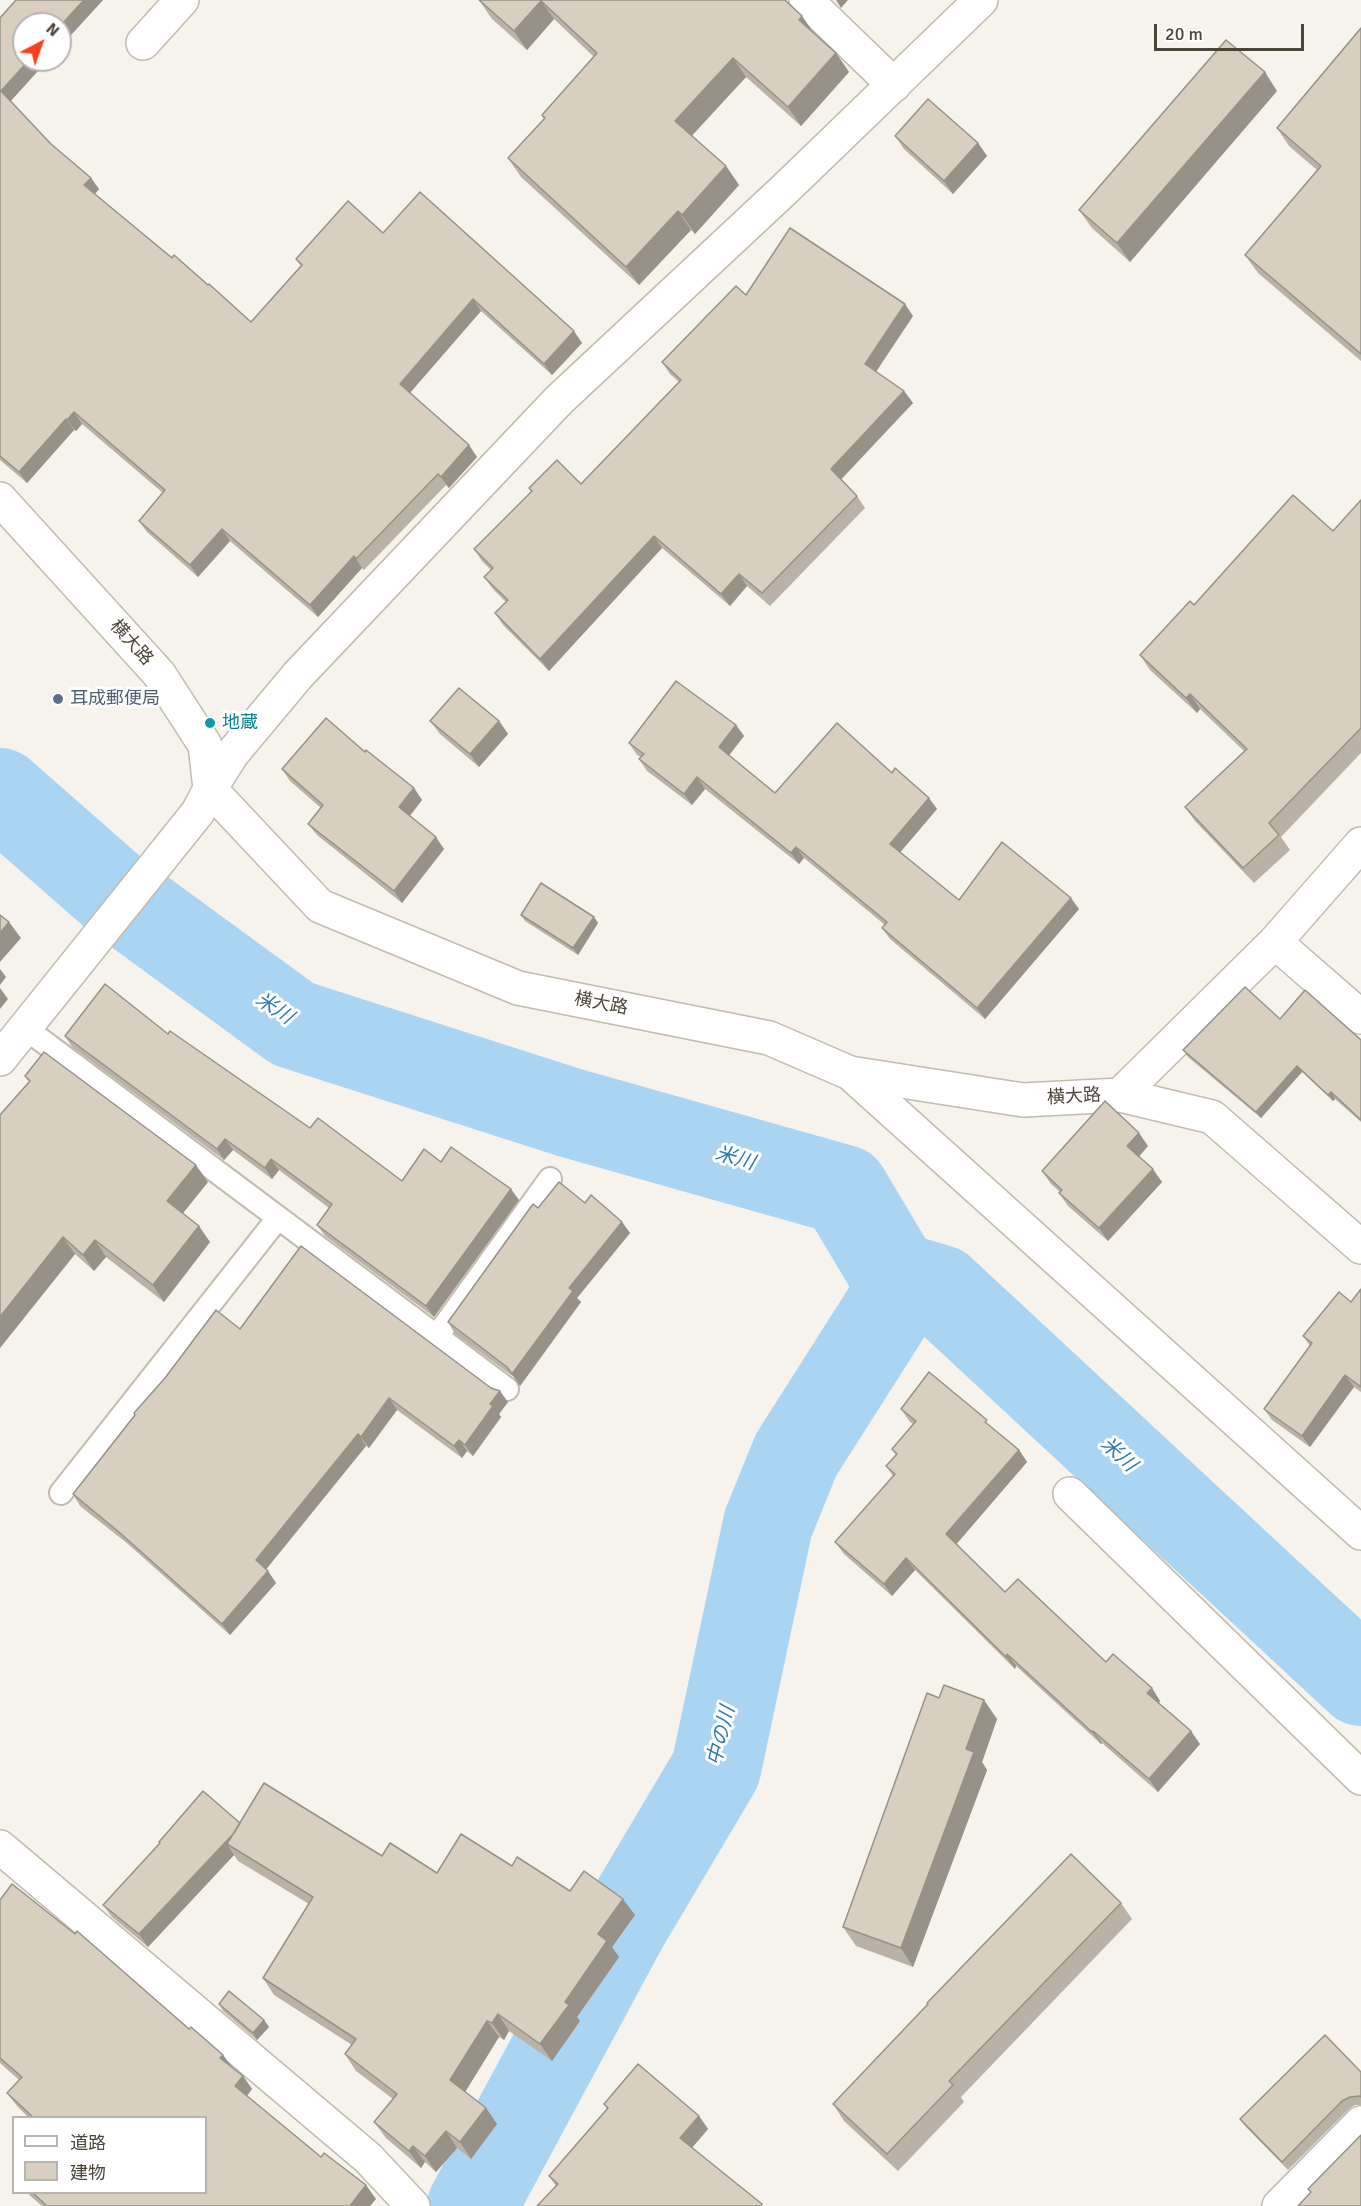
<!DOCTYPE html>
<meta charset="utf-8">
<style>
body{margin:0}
#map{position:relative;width:1361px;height:2206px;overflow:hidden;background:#f6f3ec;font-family:Signika,"Noto Sans JP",sans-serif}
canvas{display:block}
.legend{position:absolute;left:12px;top:2116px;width:195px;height:78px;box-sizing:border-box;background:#fff;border:2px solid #b7b4b0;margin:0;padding:8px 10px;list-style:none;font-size:18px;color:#4b4439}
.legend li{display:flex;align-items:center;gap:12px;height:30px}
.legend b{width:30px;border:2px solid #b7b4b0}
.north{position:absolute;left:12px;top:12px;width:60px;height:60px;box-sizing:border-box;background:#fff;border:2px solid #b7b4b0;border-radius:50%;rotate:41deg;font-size:16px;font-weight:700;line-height:24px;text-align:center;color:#4b4439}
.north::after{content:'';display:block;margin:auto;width:21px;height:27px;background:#fc3f1d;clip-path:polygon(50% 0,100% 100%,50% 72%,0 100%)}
.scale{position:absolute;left:1154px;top:24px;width:150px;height:27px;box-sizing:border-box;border:3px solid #4b4439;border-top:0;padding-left:8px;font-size:18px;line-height:21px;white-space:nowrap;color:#4b4439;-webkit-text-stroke:4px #fff;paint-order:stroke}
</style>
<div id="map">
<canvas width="1361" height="2206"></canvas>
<ul class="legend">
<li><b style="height:8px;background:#fff"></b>道路</li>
<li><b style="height:16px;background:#d8cfc1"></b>建物</li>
</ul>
<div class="north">N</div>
<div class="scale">20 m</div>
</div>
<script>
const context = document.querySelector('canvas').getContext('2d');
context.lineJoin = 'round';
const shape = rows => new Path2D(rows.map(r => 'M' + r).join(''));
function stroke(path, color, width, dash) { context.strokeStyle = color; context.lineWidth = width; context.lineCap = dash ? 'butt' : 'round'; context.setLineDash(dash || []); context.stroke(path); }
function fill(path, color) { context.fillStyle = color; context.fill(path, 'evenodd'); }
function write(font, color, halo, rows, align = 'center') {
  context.font = font + ' Signika,"Noto Sans JP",sans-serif'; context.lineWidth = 6; context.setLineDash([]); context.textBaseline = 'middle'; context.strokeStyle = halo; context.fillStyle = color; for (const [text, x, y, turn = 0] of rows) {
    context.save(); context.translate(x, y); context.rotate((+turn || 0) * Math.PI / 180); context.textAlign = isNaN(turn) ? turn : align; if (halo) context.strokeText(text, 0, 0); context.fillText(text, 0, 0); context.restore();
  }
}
stroke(shape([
 [0,793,115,894,293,1024,571,1113,844,1190,896,1277,940,1290,1361,1681],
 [472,2206,624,1924,716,1769,768,1524,796,1455,892,1304,896,1277]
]), '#a9d4f2', 90);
const service = shape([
 [25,1028,507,1389],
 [437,1336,550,1179],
 [61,1493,278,1218]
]);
const minor = shape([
 [806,0,894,85],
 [143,43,182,0],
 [0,499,159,674,205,745,210,789,320,906,518,988,769,1038,850,1073,1023,1100,1120,1095,1212,1117,1361,1247],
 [1275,942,1361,1017],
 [0,1059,198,812,210,789,232,754,298,675,559,400,784,190,981,0],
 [850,1073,1361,1533],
 [1120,1095,1275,942,1361,844],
 [1070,1494,1361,1778],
 [0,1847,368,2158,413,2206],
 [1279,2206,1361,2123]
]);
stroke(service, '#c2bbae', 26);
stroke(minor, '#c2bbae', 36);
stroke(service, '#fff', 22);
stroke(minor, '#fff', 33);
fill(shape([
 [103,0,60,47,60,24,10,101,51,144,91,178,99,189,95,194,251,322,301,266,296,259,383,233,582,343,552,375,481,311,410,393,477,457,449,488,446,485,364,570,362,568,318,617,230,541,198,577,147,532,139,521,163,493,82,424,76,431,74,430,27,483,0,460,0,18],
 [479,0,788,2,802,16,815,35,836,53,849,72,801,126,746,77,691,136,726,166,739,185,695,234,691,230,639,285,521,177,508,158,544,119,542,115,594,57,554,19,527,50,492,19],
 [1361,28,1361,361,1258,273,1245,255,1317,170,1289,146,1277,128],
 [1277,91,1130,262,1092,228,1079,210],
 [895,136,978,143,987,156,953,194,904,149],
 [746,295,913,316,876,372,904,391,913,403,841,480,857,496,865,508,770,606,747,586,730,606,662,548,549,671,503,625,495,613,506,602,493,589,484,577,491,570,482,561,474,549,531,492,529,488,581,484,679,382,670,374,662,362],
 [1361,500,1361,753,1281,837,1290,850,1254,883,1195,821,1185,807,1244,751,1200,709,1197,713,1150,670,1140,655,1194,605,1333,531],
 [430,721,499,721,508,734,479,767,440,734],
 [736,725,744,736,729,755,775,793,892,773,937,809,900,852,959,900,1079,909,985,1019,890,939,882,928,885,925,804,858,799,864,705,789,692,805,647,771,639,759,641,757,637,755,629,743],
 [365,752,414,788,422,800,410,816,444,849,402,903,317,835,308,824,321,808,290,781,282,769],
 [521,915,594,917,598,923,578,955,525,921],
 [1280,1019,1361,1040,1361,1122,1335,1099,1333,1101,1302,1072,1261,1118,1188,1057,1183,1050],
 [168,1034,310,1128,402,1181,441,1162,519,1200,434,1317,325,1236,317,1225,329,1208,279,1170,272,1179,233,1150,224,1160,72,1047,65,1036],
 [25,1076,208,1182,183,1213,210,1242,164,1302,106,1257,94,1271,75,1254,0,1348,0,1115,29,1082],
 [1148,1146,1139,1157,1162,1182,1108,1241,1068,1206,1059,1193,1060,1192,1051,1184,1042,1171],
 [585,1203,622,1222,630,1233,577,1298,581,1302,520,1386,514,1377,455,1334,448,1322,538,1208],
 [1361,1289,1361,1392,1354,1387,1310,1447,1272,1420,1264,1409,1310,1346,1303,1336,1351,1302],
 [240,1329,508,1402,499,1414,501,1417,473,1456,467,1451,462,1458,397,1410,369,1448,366,1446,266,1569,276,1583,230,1635,128,1544,80,1506,73,1494],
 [901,1409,993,1429,1019,1450,1027,1462,956,1544,1005,1592,1106,1662,1152,1688,1160,1701,1158,1703,1200,1744,1158,1792,1102,1743,1101,1744,1016,1666,1015,1669,915,1570,892,1596,844,1554,835,1542,893,1476,886,1466,896,1455,892,1449,913,1424,910,1422],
 [939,1698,997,1719,982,1762,987,1770,913,1967,856,1946,843,1927],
 [240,1823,382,1856,437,1873,512,1866,570,1891,635,1915,612,1947,619,1957,577,2017,580,2021,552,2061,509,2031,504,2040,499,2037,465,2092,486,2108,497,2124,471,2159,457,2148,436,2172,425,2162,421,2168,386,2138,374,2122,393,2099,356,2071,345,2054,352,2045,274,1995,263,1978,309,1904,238,1861,234,1855,148,1947,112,1917,103,1905],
 [0,1900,243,2076,252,2089,247,2096,321,2157,376,2199,370,2206,42,2206,27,2193,206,2193,206,2118,29,2118,17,2106,7,2093,19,2080,0,2063],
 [1121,1903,1132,1919,961,2097,964,2102,898,2171,844,2121,833,2104,928,2005],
 [219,2004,264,2020,269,2027,257,2040,223,2011],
 [1361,2072,1361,2105,1355,2105,1348,2110,1288,2170,1246,2127,1240,2119],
 [604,2104,699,2116,708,2129,692,2148,556,2186,549,2176,607,2109]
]), '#bab2a6');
fill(shape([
 [84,0,103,0,60,47,60,26],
 [836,0,848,0,841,8],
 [541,1,554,19,527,50,514,31],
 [802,16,815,35,799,20],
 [836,53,849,72,801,126,788,107],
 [733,58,746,77,688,140,675,121],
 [29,60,48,60,9,103,1,91],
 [1265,72,1277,91,1130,262,1117,243],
 [978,143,987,156,953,194,944,181],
 [726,166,739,185,695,234,682,215],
 [91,178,99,189,92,197,84,185],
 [678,211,691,230,639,285,626,267],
 [473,299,481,311,408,395,400,384],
 [905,304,913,316,873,376,865,364],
 [574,331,582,343,552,375,544,364],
 [904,391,913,403,839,481,831,469],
 [74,412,82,424,76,431,67,420],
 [66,419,74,430,27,483,19,472],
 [469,445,477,457,449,488,441,477],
 [222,529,230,541,198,577,190,565],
 [654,536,662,548,549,671,540,659],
 [354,556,362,568,318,617,310,605],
 [739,574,747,586,730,606,721,594],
 [1190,694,1200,709,1197,713,1186,698],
 [499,721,508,734,479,767,470,754],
 [736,725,744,736,727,758,719,747],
 [697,777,705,789,692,805,684,794],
 [414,788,422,800,407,819,399,807],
 [929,798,937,809,898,855,890,844],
 [436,837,444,849,402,903,394,891],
 [796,847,804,858,799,864,791,853],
 [1071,898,1079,909,985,1019,977,1008],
 [594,917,598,923,578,955,573,948],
 [9,922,21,938,0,962,0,933],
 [0,969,6,977,0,985],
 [0,988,8,999,0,1009],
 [1297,1066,1302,1072,1261,1118,1256,1112],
 [1331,1092,1335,1099,1333,1101,1328,1095],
 [1139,1133,1148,1146,1136,1159,1127,1146],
 [225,1139,233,1150,224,1160,217,1149],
 [271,1159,279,1170,272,1179,265,1168],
 [196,1165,208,1182,179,1218,167,1201],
 [1153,1169,1162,1182,1108,1241,1099,1228],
 [511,1189,519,1200,434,1317,426,1306],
 [622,1222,630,1233,577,1298,581,1302,520,1386,512,1374,569,1288],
 [199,1226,210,1242,164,1302,153,1285],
 [63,1237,75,1254,0,1348,0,1317],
 [95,1240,106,1257,94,1271,83,1255],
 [1345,1375,1354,1387,1310,1447,1302,1436],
 [500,1391,508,1402,499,1414,501,1417,473,1456,465,1445,490,1404],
 [389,1398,397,1410,369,1448,361,1437],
 [358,1434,366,1446,264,1572,256,1560],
 [459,1440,467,1451,462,1458,454,1446],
 [1019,1450,1027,1462,954,1547,946,1534],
 [906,1558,915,1570,892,1596,884,1584],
 [268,1571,276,1583,230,1635,222,1624],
 [1007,1654,1016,1666,1015,1669,1006,1657],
 [1152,1688,1160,1701,1156,1706,1147,1693],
 [984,1700,997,1719,982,1762,987,1770,913,1967,901,1948,966,1749],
 [1093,1731,1102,1743,1101,1744,1092,1732],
 [1191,1731,1200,1744,1158,1792,1149,1779],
 [242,1825,227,1844,234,1855,148,1947,139,1934],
 [623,1899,635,1915,612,1947,619,1957,577,2017,580,2021,552,2061,540,2044,565,2002,598,1934],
 [498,2014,509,2031,504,2040,492,2023],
 [264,2020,269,2027,257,2040,253,2033],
 [487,2021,499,2037,462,2097,450,2080],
 [223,2055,233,2068,220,2058],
 [243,2076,252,2089,244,2099,235,2086],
 [486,2108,497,2124,471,2159,460,2142],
 [699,2116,708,2129,689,2151,680,2138],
 [446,2131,457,2148,436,2172,425,2156],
 [413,2146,425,2162,421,2168,409,2151],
 [366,2185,376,2199,370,2206,350,2206]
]), '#979187');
const building = shape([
 [16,0,84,0,60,26,60,24,24,24,24,60,29,60,1,91,51,144,91,178,84,185,172,258,174,255,208,285,209,284,251,322,302,265,296,259,348,201,383,233,420,192,574,331,544,364,473,299,400,384,469,445,441,477,438,474,356,559,354,556,310,605,222,529,190,565,139,521,165,490,74,412,67,420,66,419,19,472,0,456,0,18,16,0],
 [479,0,785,0,802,16,799,20,836,53,788,107,733,58,675,121,726,166,682,215,678,211,626,267,508,158,545,118,542,115,597,53,541,1,514,31,479,0],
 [1361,28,1361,354,1245,255,1321,166,1277,128,1361,28],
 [1226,40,1265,72,1117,243,1079,210,1226,40],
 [928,99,978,143,944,181,895,136,928,99],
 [790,228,905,304,865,364,904,391,831,469,857,496,762,593,739,574,721,594,654,536,540,659,495,613,508,600,484,577,493,568,474,549,532,491,529,488,557,460,581,484,681,380,662,362,736,286,746,295,790,228],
 [1293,495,1333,531,1361,500,1361,728,1269,823,1279,835,1243,868,1185,807,1247,749,1190,694,1186,698,1140,655,1190,601,1194,605,1293,495],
 [676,681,736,725,719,747,775,793,837,723,892,773,895,768,929,798,890,844,959,900,1002,842,1071,898,977,1008,882,928,887,922,796,847,791,853,697,777,684,794,639,759,644,754,629,743,676,681],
 [459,688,499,721,470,754,430,721,459,688],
 [326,718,365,752,366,750,414,788,399,807,436,837,394,891,308,824,323,805,282,769,326,718],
 [541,883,594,917,573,948,521,915,541,883],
 [0,915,9,922,0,933,0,915],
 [105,984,168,1034,170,1031,310,1128,318,1118,402,1181,424,1149,441,1162,451,1147,511,1189,426,1306,317,1225,332,1204,271,1159,265,1168,225,1139,217,1149,65,1036,105,984],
 [1245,987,1280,1019,1305,990,1361,1040,1361,1120,1331,1092,1328,1095,1297,1066,1256,1112,1183,1050,1245,987],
 [44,1052,196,1165,167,1201,199,1226,153,1285,95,1240,83,1255,63,1237,0,1317,0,1115,30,1081,25,1076,44,1052],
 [1105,1101,1139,1133,1127,1146,1153,1169,1099,1228,1059,1193,1062,1190,1042,1171,1105,1101],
 [559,1182,585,1203,591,1195,622,1222,569,1288,573,1291,512,1374,507,1367,448,1322,533,1204,538,1208,559,1182],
 [301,1246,491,1388,500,1391,490,1404,493,1406,465,1445,459,1440,454,1446,389,1398,361,1437,358,1434,256,1560,268,1571,222,1624,120,1533,73,1494,135,1415,134,1413,165,1378,216,1310,240,1329,301,1246],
 [1361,1289,1361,1387,1345,1375,1302,1436,1264,1409,1312,1343,1303,1336,1339,1292,1351,1302,1361,1289],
 [929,1372,987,1420,985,1422,1019,1450,946,1534,1005,1592,1018,1579,1106,1662,1113,1654,1152,1688,1147,1693,1191,1731,1149,1779,1093,1731,1092,1732,1007,1654,1006,1657,906,1558,884,1584,835,1542,895,1474,886,1466,897,1454,892,1449,916,1421,901,1409,929,1372],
 [944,1685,984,1700,966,1749,974,1752,901,1948,843,1927,927,1693,939,1698,944,1685],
 [264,1783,382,1856,390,1843,437,1873,461,1834,512,1866,517,1857,570,1891,584,1871,623,1899,598,1934,607,1941,565,2002,569,2005,540,2044,498,2014,492,2023,487,2021,450,2080,486,2108,460,2142,446,2131,425,2156,413,2146,409,2151,374,2122,397,2094,345,2054,356,2039,263,1978,313,1897,227,1844,264,1783],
 [203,1791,240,1823,234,1833,139,1934,103,1905,160,1843,159,1842,203,1791],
 [1071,1854,1121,1903,949,2081,953,2085,887,2154,833,2104,928,2004,927,2003,1071,1854],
 [12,1884,75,1934,77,1931,189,2029,191,2027,223,2055,220,2058,243,2076,235,2086,321,2157,324,2153,366,2185,350,2206,47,2206,33,2193,206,2193,206,2118,34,2118,7,2093,22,2077,0,2058,0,1900,12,1884],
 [229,1991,264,2020,253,2033,219,2004,229,1991],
 [1325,2035,1361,2072,1361,2097,1359,2096,1350,2097,1342,2101,1282,2162,1240,2119,1325,2035],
 [638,2064,699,2116,680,2138,762,2204,761,2206,537,2206,558,2184,549,2176,608,2108,604,2104,638,2064],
 [1361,2135,1361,2206,1298,2206,1311,2192,1308,2189,1361,2135]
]);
fill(building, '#d8cfc1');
stroke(building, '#979187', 1.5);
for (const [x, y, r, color] of [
 [58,699,6,"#5c6f8a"],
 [210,723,6,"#0f9aa8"]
]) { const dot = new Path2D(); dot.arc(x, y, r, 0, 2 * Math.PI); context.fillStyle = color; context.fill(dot); stroke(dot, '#fff', 2); }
write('18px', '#4b4439', '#fff', [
 ["横大路",131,643,48],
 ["横大路",601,1004,11],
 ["横大路",1074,1097,-3]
]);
write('18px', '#4e5e75', '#fff', [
 ["耳成郵便局",70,699]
], 'left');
write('18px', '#0d838f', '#fff', [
 ["地蔵",222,723]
], 'left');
write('italic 20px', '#2e7ab2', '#fff', [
 ["米川",274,1009,34],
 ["米川",735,1159,16],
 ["米川",1118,1455,43],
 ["中の川",722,1736,-76]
]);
</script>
